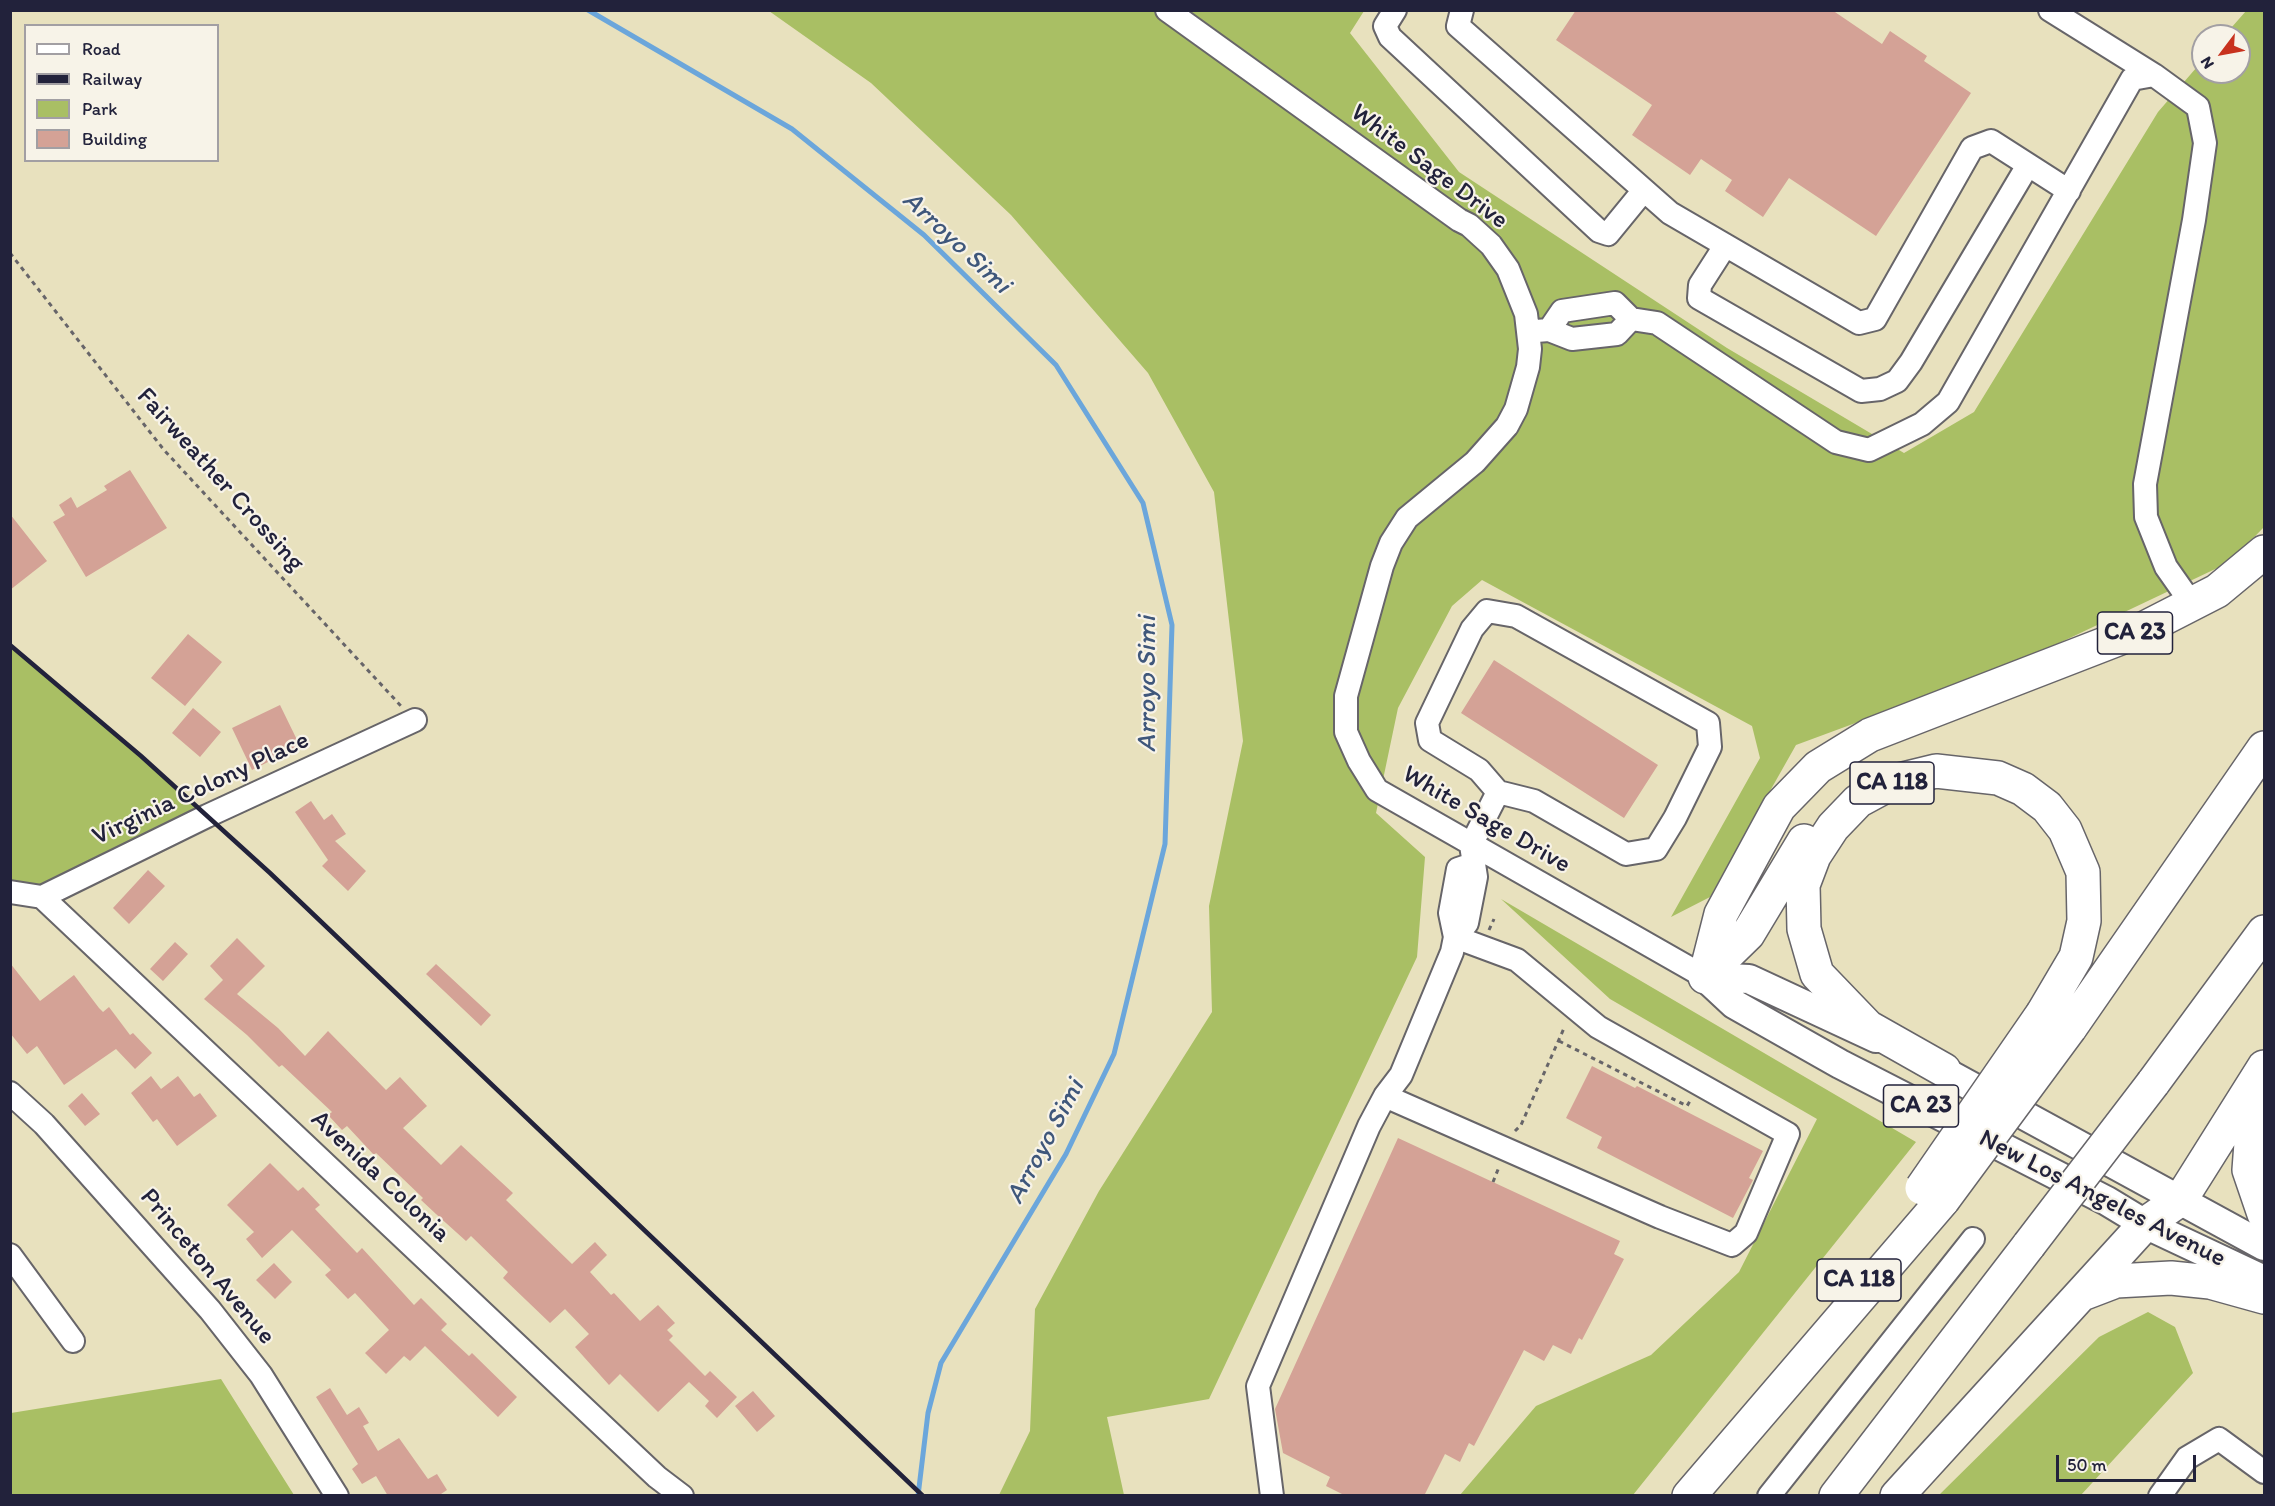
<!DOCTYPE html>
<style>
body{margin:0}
#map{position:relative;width:2275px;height:1506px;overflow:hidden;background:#e8e1be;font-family:Itim,sans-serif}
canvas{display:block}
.frame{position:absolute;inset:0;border:12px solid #22223b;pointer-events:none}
.legend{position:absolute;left:24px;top:24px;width:195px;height:138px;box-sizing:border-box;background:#f7f3e8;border:2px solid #a29fa3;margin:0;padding:8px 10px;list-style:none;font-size:18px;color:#22223b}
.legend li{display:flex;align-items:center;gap:12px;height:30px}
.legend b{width:30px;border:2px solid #a29fa3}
.north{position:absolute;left:2191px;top:24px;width:60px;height:60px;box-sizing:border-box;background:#f7f3e8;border:2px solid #a29fa3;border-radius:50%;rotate:238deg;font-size:16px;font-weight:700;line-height:24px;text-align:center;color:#22223b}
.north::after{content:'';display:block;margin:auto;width:21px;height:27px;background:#c8321e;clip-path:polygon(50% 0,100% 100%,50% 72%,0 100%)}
.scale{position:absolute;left:2056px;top:1455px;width:140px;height:27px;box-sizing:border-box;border:3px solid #22223b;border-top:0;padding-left:8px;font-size:18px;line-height:21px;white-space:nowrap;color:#22223b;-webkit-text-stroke:4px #f7f3e8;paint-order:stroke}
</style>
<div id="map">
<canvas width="2275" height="1506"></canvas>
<div class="frame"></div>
<ul class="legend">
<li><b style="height:8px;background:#fff"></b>Road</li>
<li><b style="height:8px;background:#22223b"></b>Railway</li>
<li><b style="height:16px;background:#a9bf64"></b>Park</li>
<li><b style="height:16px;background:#d4a296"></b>Building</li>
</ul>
<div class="north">N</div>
<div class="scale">50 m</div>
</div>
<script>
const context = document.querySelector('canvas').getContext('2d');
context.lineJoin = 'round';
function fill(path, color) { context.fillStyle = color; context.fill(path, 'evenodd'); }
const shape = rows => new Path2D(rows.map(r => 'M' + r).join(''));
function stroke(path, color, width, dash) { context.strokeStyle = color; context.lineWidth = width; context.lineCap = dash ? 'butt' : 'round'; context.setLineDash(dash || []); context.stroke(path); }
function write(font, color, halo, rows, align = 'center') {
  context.font = font + ' Itim,sans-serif'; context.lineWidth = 4.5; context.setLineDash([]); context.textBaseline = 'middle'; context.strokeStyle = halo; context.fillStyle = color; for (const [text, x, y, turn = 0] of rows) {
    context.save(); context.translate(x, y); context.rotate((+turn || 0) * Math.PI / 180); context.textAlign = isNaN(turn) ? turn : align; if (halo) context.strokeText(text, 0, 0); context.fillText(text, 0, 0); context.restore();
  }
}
fill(shape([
 [769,11,1364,11,1350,33,1459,172,1727,348,1904,453,1974,412,2158,112,2203,60,2203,72,2239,72,2239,36,2224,36,2246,11,2264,11,2264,527,2230,562,2015,664,1796,745,1710,897,1671,917,1760,758,1752,726,1482,580,1452,606,1398,708,1376,813,1425,857,1417,957,1209,1399,1107,1417,1124,1495,999,1495,1030,1431,1035,1309,1099,1191,1212,1012,1209,906,1243,741,1214,492,1148,373,1011,215,871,83],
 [11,645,141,756,207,816,42,897,11,892],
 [1501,899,1916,1142,1633,1495,1460,1495,1536,1406,1651,1355,1739,1272,1817,1119,1610,999],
 [2148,1312,2175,1327,2193,1373,2081,1495,1939,1495,2099,1337],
 [221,1379,294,1495,11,1495,11,1413]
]), '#a9bf64');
stroke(shape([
 [588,10,792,129,924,235,1056,365,1143,503,1172,625,1165,844,1114,1054,1066,1154,941,1363,928,1413,918,1496]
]), '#6ba6db', 5);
fill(shape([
 [1576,10,1832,10,1882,44,1890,31,1927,56,1924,61,1971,93,1876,236,1789,178,1763,217,1725,191,1732,180,1701,159,1690,175,1632,135,1652,105,1556,40],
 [130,470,167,528,86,577,53,522,65,515,59,505,71,497,77,508,107,490,104,486],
 [10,514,47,561,10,590],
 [188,634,222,662,185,706,151,678],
 [1494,660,1658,765,1624,818,1461,713],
 [280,705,300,746,252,770,232,728],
 [193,708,221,732,200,757,172,733],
 [311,801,324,820,332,814,346,834,335,841,366,871,348,891,322,866,328,860,295,812],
 [148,870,165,886,129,924,113,908],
 [237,938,265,966,237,994,278,1028,305,1056,328,1031,386,1090,400,1077,427,1106,403,1128,441,1165,461,1145,513,1193,506,1200,572,1264,595,1242,607,1255,590,1272,611,1295,614,1293,640,1321,658,1305,675,1323,667,1330,673,1336,669,1340,705,1376,710,1371,737,1397,717,1418,705,1406,709,1401,689,1382,658,1412,620,1374,609,1385,575,1347,589,1334,565,1309,550,1323,503,1278,508,1272,471,1236,466,1241,436,1214,421,1200,423,1198,376,1153,374,1155,347,1126,342,1130,328,1115,332,1112,282,1065,279,1067,247,1035,204,999,223,980,210,966],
 [175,942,188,954,163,981,150,969],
 [10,963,40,1001,74,975,99,1008,103,1012,109,1007,130,1035,133,1033,152,1053,135,1069,116,1049,64,1085,37,1046,27,1054,10,1033],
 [436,964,491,1015,481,1026,426,974],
 [1592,1066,1635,1088,1637,1086,1763,1151,1749,1178,1753,1180,1733,1218,1597,1148,1602,1137,1566,1118],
 [151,1076,161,1089,178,1076,194,1097,200,1093,217,1116,177,1146,157,1119,153,1122,131,1093],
 [82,1093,100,1114,85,1126,68,1106],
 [1398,1138,1620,1241,1614,1254,1624,1259,1582,1340,1579,1338,1571,1354,1553,1345,1544,1361,1524,1350,1474,1446,1469,1443,1460,1462,1445,1454,1424,1496,1346,1496,1326,1486,1330,1477,1283,1453,1275,1409],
 [270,1163,298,1191,303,1187,320,1205,315,1209,357,1253,362,1248,414,1305,421,1298,447,1324,441,1330,469,1356,472,1353,517,1397,498,1417,425,1346,410,1361,404,1356,386,1374,365,1353,389,1330,355,1293,348,1299,325,1275,331,1270,292,1230,262,1258,246,1239,254,1232,227,1205],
 [274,1263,292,1282,275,1299,256,1280],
 [330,1388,347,1415,359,1407,369,1423,363,1426,378,1451,399,1438,428,1479,437,1474,447,1490,438,1496,388,1496,376,1476,362,1484,352,1469,358,1464,316,1397],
 [753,1391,775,1416,757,1432,735,1406]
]), '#d4a296');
const minor = shape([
 [1167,10,1459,220,1469,225,1491,245,1508,269,1526,314,1530,349,1528,367,1516,409,1507,426,1475,462,1407,518,1391,543,1382,566,1346,696,1346,732,1359,761,1377,790,1705,977],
 [1395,10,1385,26,1390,37,1599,231,1608,234,1644,190],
 [1462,10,1458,26,1670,213,1859,323,1875,319,1972,148,1991,141,2069,191],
 [2050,10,2154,75],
 [1725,246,1700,285,1699,298,1861,391,1880,389,1897,381,1911,362,2028,165],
 [1549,330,1562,311,1615,303,1631,319,1657,323,1836,442,1869,450,1922,424,1948,402,2132,79,2154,75,2198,107,2205,143,2194,220,2145,484,2146,517,2166,567,2192,604],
 [1536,331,1549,330,1572,339,1617,334,1631,319],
 [10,892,42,897,207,816,415,720],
 [42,897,657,1477,682,1496],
 [1455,937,1467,923,1476,877,1471,845,1498,792,1479,770,1430,740,1427,723,1472,629,1487,611,1516,616,1708,723,1710,747,1675,818,1656,849,1626,854,1534,801,1498,792],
 [10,1093,44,1124,210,1310,261,1375,337,1496],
 [1385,1096,1660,1217,1732,1245,1746,1233,1788,1134,1598,1027,1517,960,1455,937],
 [10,1255,73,1341],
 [1272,1496,1258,1386,1369,1126,1385,1096,1401,1075,1452,952,1455,937,1450,913,1458,869,1473,864],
 [1769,1496,1973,1239],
 [2160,1496,2187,1458,2219,1439,2264,1472]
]);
const major = shape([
 [1705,977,1734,1004,1840,1064,2107,1201,2145,1224,2264,1280],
 [1705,977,1749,979,1876,1038],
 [1923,1060,2264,1246]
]);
const highway = shape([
 [1706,975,1748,934,1804,841],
 [1705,977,1721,914,1779,807,1818,767,1870,735,2141,630,2217,591,2264,552],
 [2070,1028,2264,748],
 [1944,1070,1868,1027,1817,974,1804,929,1803,885,1814,856,1833,827,1858,801,1895,781,1936,771,1998,778,2023,789,2047,807,2065,830,2083,872,2084,921,2076,957,2043,1013],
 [2153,1083,2264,932],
 [2264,1100,2252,1130,2249,1170,2264,1214],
 [2082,1294,2116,1281,2171,1278,2210,1282,2264,1297],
 [1689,1496,1943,1200],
 [1836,1496,2029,1245],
 [1897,1496,2145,1224,2181,1199,2264,1067]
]);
stroke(minor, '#676569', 26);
stroke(major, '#676569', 32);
stroke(highway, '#676569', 36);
stroke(shape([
 [10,253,164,450,401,706],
 [1489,930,1494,919],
 [1559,1041,1687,1106,1690,1101],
 [1515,1131,1521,1125,1565,1026],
 [1493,1182,1499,1167]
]), '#676569', 3, [4.5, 4.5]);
stroke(minor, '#fff', 22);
stroke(major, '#fff', 28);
stroke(highway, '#fff', 33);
stroke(shape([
 [10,645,141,756,270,873,923,1496]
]), '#22223b', 4.5);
const highwayBridge = shape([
 [1922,1188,2043,1013],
 [1943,1200,2070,1028],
 [2029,1245,2153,1083]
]);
stroke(highwayBridge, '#676569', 36, []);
stroke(highwayBridge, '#fff', 33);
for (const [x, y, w] of [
 [2135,633,75],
 [1892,783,84],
 [1921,1106,75],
 [1859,1280,84]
]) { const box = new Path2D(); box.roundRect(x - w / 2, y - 21, w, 42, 4.5); context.fillStyle = '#f7f3e8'; context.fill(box); stroke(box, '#22223b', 1.5); }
write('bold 24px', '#22223b', null, [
 ["CA 23",2135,633],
 ["CA 118",1892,783],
 ["CA 23",1921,1106],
 ["CA 118",1859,1280]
]);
write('26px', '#22223b', '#f7f3e8', [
 ["White Sage Drive",1429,167,37],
 ["Fairweather Crossing",220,480,48],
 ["Virginia Colony Place",201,789,-25],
 ["White Sage Drive",1486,820,30],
 ["Avenida Colonia",380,1177,43],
 ["New Los Angeles Avenue",2102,1199,27],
 ["Princeton Avenue",207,1267,50]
]);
write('italic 27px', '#3f577b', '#f7f3e8', [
 ["Arroyo Simi",956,243,43],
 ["Arroyo Simi",1148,684,-90],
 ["Arroyo Simi",1046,1142,-62]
]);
</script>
